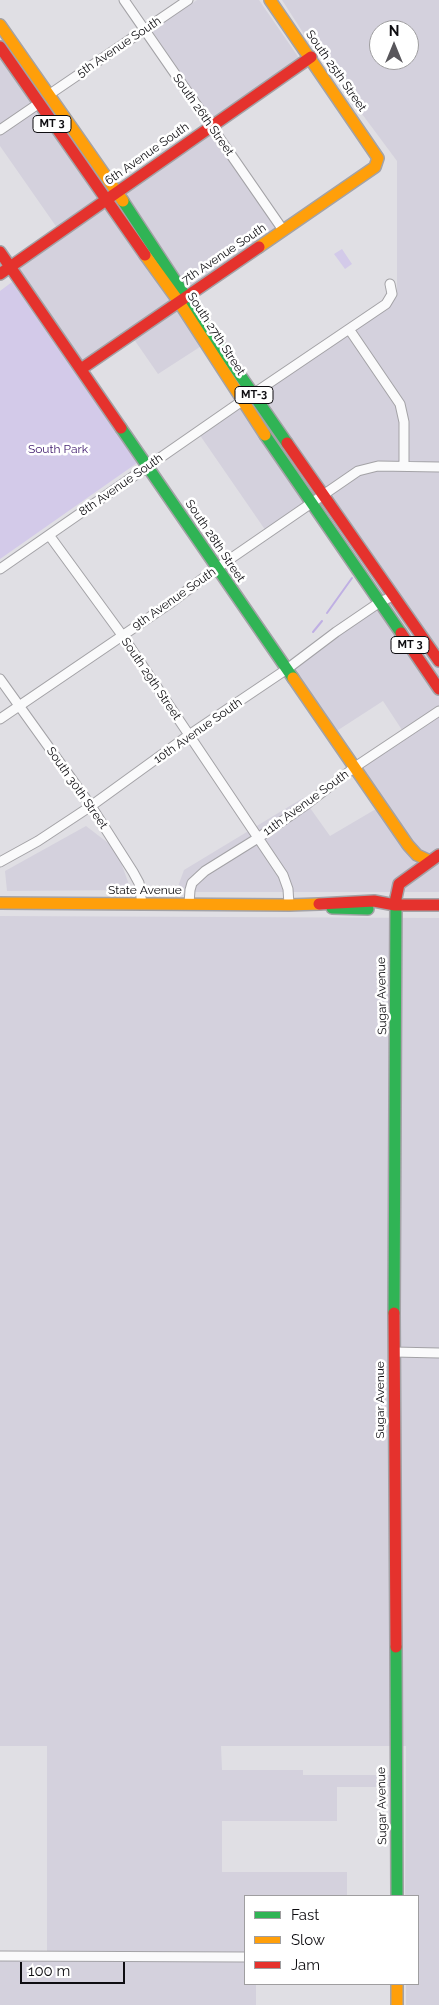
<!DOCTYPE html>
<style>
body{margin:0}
#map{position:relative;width:439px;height:2005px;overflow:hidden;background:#e0dfe4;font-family:Raleway,sans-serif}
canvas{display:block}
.legend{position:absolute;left:244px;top:1895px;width:175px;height:90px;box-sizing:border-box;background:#fff;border:1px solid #9f9ea0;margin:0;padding:6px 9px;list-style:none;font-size:15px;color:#0e0d11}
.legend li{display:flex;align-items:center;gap:10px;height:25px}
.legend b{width:25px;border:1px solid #9f9ea0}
.north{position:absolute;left:369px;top:20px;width:50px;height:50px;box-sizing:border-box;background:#fff;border:1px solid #9f9ea0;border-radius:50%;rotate:0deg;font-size:14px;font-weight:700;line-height:20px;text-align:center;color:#0e0d11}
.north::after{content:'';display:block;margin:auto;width:18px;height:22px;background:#58565b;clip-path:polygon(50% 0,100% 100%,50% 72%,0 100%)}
.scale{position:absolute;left:20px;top:1962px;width:105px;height:22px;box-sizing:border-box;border:2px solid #0e0d11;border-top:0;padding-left:6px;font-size:15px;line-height:18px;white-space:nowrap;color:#0e0d11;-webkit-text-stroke:4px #fff;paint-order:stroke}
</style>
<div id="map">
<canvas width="439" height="2005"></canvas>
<ul class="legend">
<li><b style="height:6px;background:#30b455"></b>Fast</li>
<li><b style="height:6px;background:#ff9f0a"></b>Slow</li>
<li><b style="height:6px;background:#e5322d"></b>Jam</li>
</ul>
<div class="north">N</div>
<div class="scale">100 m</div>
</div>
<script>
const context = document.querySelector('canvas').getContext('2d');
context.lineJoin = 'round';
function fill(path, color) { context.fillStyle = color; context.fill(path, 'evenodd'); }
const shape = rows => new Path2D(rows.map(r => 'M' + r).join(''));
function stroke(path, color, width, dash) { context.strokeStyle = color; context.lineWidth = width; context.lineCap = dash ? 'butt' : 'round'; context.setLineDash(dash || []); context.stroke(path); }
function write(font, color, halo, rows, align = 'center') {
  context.font = font + ' Raleway,sans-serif'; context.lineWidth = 5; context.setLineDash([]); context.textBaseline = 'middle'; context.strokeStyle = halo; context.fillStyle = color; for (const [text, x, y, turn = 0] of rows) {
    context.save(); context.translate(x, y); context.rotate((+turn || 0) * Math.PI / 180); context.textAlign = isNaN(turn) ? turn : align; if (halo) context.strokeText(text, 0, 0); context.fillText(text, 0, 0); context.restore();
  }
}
fill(shape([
 [197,0,259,0,299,58,212,118,152,31],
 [282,0,439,0,439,892,176,892,184,870,303,798,330,836,381,806,355,767,404,733,383,701,332,734,287,669,380,602,312,503,268,534,197,431,397,297,397,161,313,48],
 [379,30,409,30,409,60,379,60],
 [0,45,107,199,211,127,283,230,179,302,206,343,158,374,131,335,81,369,10,267,60,232,0,146],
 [86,826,116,849,131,890,7,891,5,871],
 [0,916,439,918,439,2005,406,2005,406,1984,418,1984,418,1896,405,1896,406,1746,221,1746,222,1770,303,1770,303,1775,390,1775,392,1787,337,1787,337,1821,222,1821,222,1872,347,1872,347,1895,392,1895,392,1896,245,1896,245,1952,47,1951,47,1746,0,1746],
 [0,1959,245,1960,245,1984,256,1984,256,2005,0,2005]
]), '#d4d1dd');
fill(shape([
 [342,249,352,264,345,269,334,254],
 [12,282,137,463,0,559,0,291]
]), '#d3cae9');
stroke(shape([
 [327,613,352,578],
 [313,632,322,621]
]), '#bfafe3', 2);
const street = shape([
 [124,0,283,230],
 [50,94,188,0],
 [0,130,38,104],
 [349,329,400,404,404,422,404,466],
 [253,394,386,304,392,294,390,284],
 [49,535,122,635,283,875,288,889,289,905],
 [0,569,242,401],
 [0,679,91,806,133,872,139,883,142,904],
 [0,719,169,604,217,568,358,471,378,466,439,467],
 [0,862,38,841,91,806,189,735,287,669,336,632,380,602,393,596],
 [189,904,190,890,192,883,205,871,258,838,307,804,355,767,439,711],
 [394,1352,439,1353],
 [0,1956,245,1957]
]);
const fast = shape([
 [123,201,186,297,287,443],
 [121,428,293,678],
 [265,435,401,633],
 [332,908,368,909],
 [394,1313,396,898],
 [396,1647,397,1896]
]);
const slow = shape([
 [0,25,123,201],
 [259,247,375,167,378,158,270,0],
 [145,255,179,302,265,435],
 [293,678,408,845,417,855,430,861],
 [0,903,289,905,319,904],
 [397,1984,397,2005]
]);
const jam = shape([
 [0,47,145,255],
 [0,252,121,428],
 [0,274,311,57],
 [81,369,259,247],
 [287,443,439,661],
 [401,633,439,689],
 [396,898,399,884,439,855],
 [319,904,374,901,395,905,439,905],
 [394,1313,396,1647]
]);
stroke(street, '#a3a2a6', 11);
stroke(fast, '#a3a2a6', 14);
stroke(slow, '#a3a2a6', 14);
stroke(jam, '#a3a2a6', 14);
stroke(street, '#fafafb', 9);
stroke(fast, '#30b455', 11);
stroke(slow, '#ff9f0a', 11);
stroke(jam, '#e5322d', 11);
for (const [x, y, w] of [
 [52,124,38],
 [254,395,38],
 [410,645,38]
]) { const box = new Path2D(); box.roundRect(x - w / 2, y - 8.5, w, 17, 4); context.fillStyle = '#fff'; context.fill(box); stroke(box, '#0e0d11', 1); }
write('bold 11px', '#0e0d11', null, [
 ["MT 3",52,124],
 ["MT-3",254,395],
 ["MT 3",410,645]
]);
write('12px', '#0e0d11', '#fff', [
 ["5th Avenue South",119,47,-34],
 ["South 25th Street",336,71,55],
 ["South 26th Street",203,115,55],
 ["6th Avenue South",147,154,-35],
 ["7th Avenue South",224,254,-34],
 ["South 27th Street",216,334,57],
 ["8th Avenue South",121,485,-35],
 ["South 28th Street",215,541,56],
 ["9th Avenue South",174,599,-35],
 ["South 29th Street",151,679,56],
 ["10th Avenue South",198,731,-35],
 ["South 30th Street",77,788,55],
 ["11th Avenue South",306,803,-36],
 ["State Avenue",145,890],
 ["Sugar Avenue",382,996,-91],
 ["Sugar Avenue",380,1400,-90],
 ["Sugar Avenue",382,1806,-91]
]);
write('12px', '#3f1a6d', '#fff', [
 ["South Park",58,449]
]);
</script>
